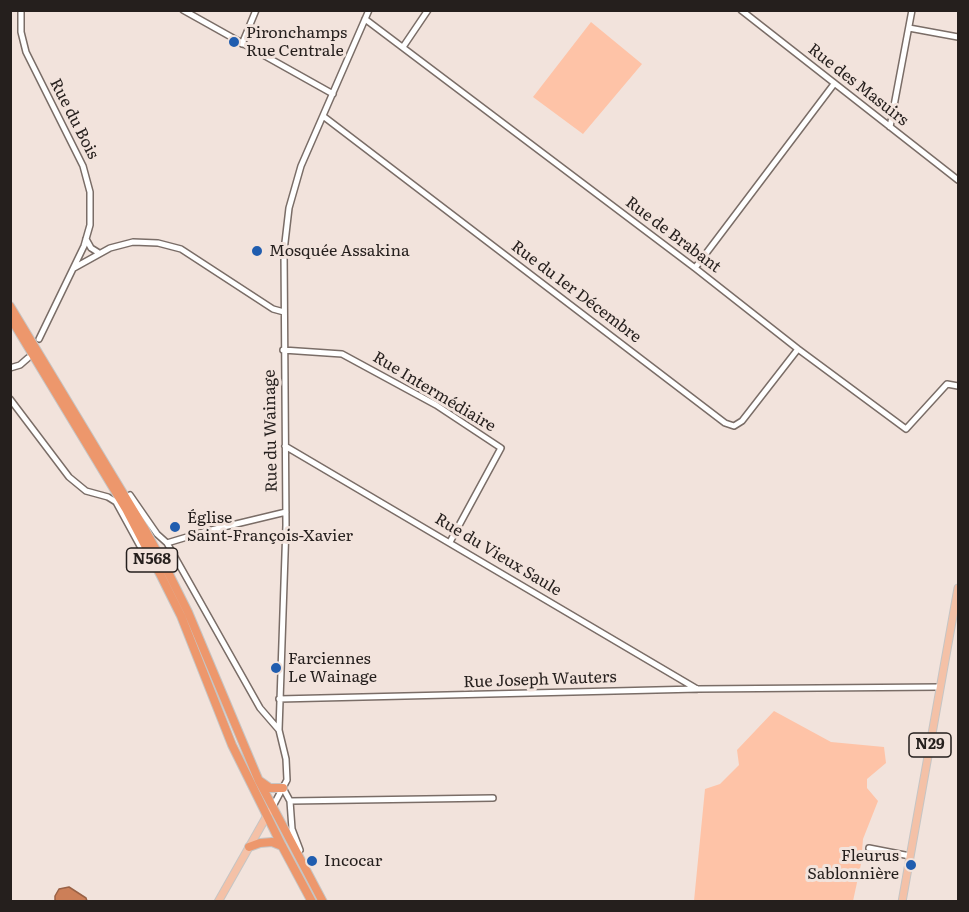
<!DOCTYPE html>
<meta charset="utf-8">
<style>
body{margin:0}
#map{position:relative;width:969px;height:912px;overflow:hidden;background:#f2e3dc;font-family:Literata,serif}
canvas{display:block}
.frame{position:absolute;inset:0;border:12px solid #251f1d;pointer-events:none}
</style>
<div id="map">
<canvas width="969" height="912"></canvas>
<div class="frame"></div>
</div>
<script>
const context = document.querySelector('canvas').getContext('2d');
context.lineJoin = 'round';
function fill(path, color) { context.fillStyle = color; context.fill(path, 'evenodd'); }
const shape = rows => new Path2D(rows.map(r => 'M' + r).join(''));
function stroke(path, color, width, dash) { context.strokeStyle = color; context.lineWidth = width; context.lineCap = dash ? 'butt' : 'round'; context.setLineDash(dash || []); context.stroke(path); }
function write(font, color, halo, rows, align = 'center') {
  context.font = font + ' Literata,serif'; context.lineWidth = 6; context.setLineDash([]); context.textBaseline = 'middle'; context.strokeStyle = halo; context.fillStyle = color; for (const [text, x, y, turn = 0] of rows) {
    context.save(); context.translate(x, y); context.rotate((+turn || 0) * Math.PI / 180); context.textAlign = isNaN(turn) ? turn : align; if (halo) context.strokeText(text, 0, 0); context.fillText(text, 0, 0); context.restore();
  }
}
fill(shape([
 [591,22,642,64,583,134,533,97],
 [774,711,831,742,884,747,886,763,867,779,867,788,878,801,863,839,861,864,853,901,694,901,705,789,720,784,739,765,737,750]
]), '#fec3a7');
const water = shape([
 [69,887,86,898,87,901,55,901,55,896,59,889,69,887]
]);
fill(water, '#cc7f58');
stroke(water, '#9a6246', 1.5);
const minor = shape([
 [21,10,21,32,26,52,83,166,90,192,90,225,84,246,39,339],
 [183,10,333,94],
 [741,10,958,180],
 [365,19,695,268,798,349,906,429,947,384,958,386],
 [909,28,958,37],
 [242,44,256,10],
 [403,47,428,10],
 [323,116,725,423,734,426,742,421,798,349],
 [890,127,912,10],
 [86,239,91,248,99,253],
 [74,268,110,248,133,242,158,243,181,249,273,309,284,312],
 [695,268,834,84],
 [283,350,342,354,436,405,501,448,450,542],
 [10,368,20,365,28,358],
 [10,399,69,477,86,491,108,497,116,502,146,557,146,561,140,566],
 [285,446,697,689],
 [130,495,157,534,167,543,260,708,279,730],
 [167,543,207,531,286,512],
 [279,699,698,689,940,687],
 [283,788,290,801,292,829,300,850],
 [290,801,493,798],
 [272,808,287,780,286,759,279,730,286,525,284,251,289,208,301,166,369,10],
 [869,848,910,856]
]);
const major = shape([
 [218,902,269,812],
 [902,902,958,588]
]);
const highway = shape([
 [10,306,144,528,168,572,188,612,259,781,323,902],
 [10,317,126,509,161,576,181,616,232,745,282,846,312,902],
 [260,781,270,788,283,788],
 [249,847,260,843,272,842,282,846]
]);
stroke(minor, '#7a6d67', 8);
stroke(major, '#c6c5c4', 9);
stroke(highway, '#c6c5c4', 10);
stroke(minor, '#fff', 5);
stroke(major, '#f4c1a7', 7);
stroke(highway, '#ed976c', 8);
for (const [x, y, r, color] of [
 [234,42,6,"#205daf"],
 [257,251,6,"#205daf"],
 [175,527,6,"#205daf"],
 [276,668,6,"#205daf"],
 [312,861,6,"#205daf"],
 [911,865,6,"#205daf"]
]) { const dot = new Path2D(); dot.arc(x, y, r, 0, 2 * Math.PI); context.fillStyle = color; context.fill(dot); stroke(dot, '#f2e3dc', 2); }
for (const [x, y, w] of [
 [152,560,51],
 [930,745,42]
]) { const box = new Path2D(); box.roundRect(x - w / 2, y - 12, w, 24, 4.5); context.fillStyle = '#f2e3dc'; context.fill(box); stroke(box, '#251f1d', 1.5); }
write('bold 15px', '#251f1d', null, [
 ["N568",152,560],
 ["N29",930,745]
]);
write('16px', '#251f1d', '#f2e3dc', [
 ["Pironchamps",246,33],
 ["Rue Centrale",246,51],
 ["Mosquée Assakina",269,251],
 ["Église",187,518],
 ["Saint-François-Xavier",187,536],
 ["Farciennes",288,659],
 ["Le Wainage",288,677],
 ["Fleurus",899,856,"right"],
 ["Sablonnière",899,874,"right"],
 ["Incocar",324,861]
], 'left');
write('16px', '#251f1d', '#f2e3dc', [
 ["Rue des Masuirs",858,85,38],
 ["Rue du Bois",74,119,63],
 ["Rue de Brabant",673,235,37],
 ["Rue du 1er Décembre",576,292,37],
 ["Rue Intermédiaire",434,392,31],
 ["Rue du Wainage",271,431,-91],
 ["Rue du Vieux Saule",498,555,31],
 ["Rue Joseph Wauters",540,680,-2]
]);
</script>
